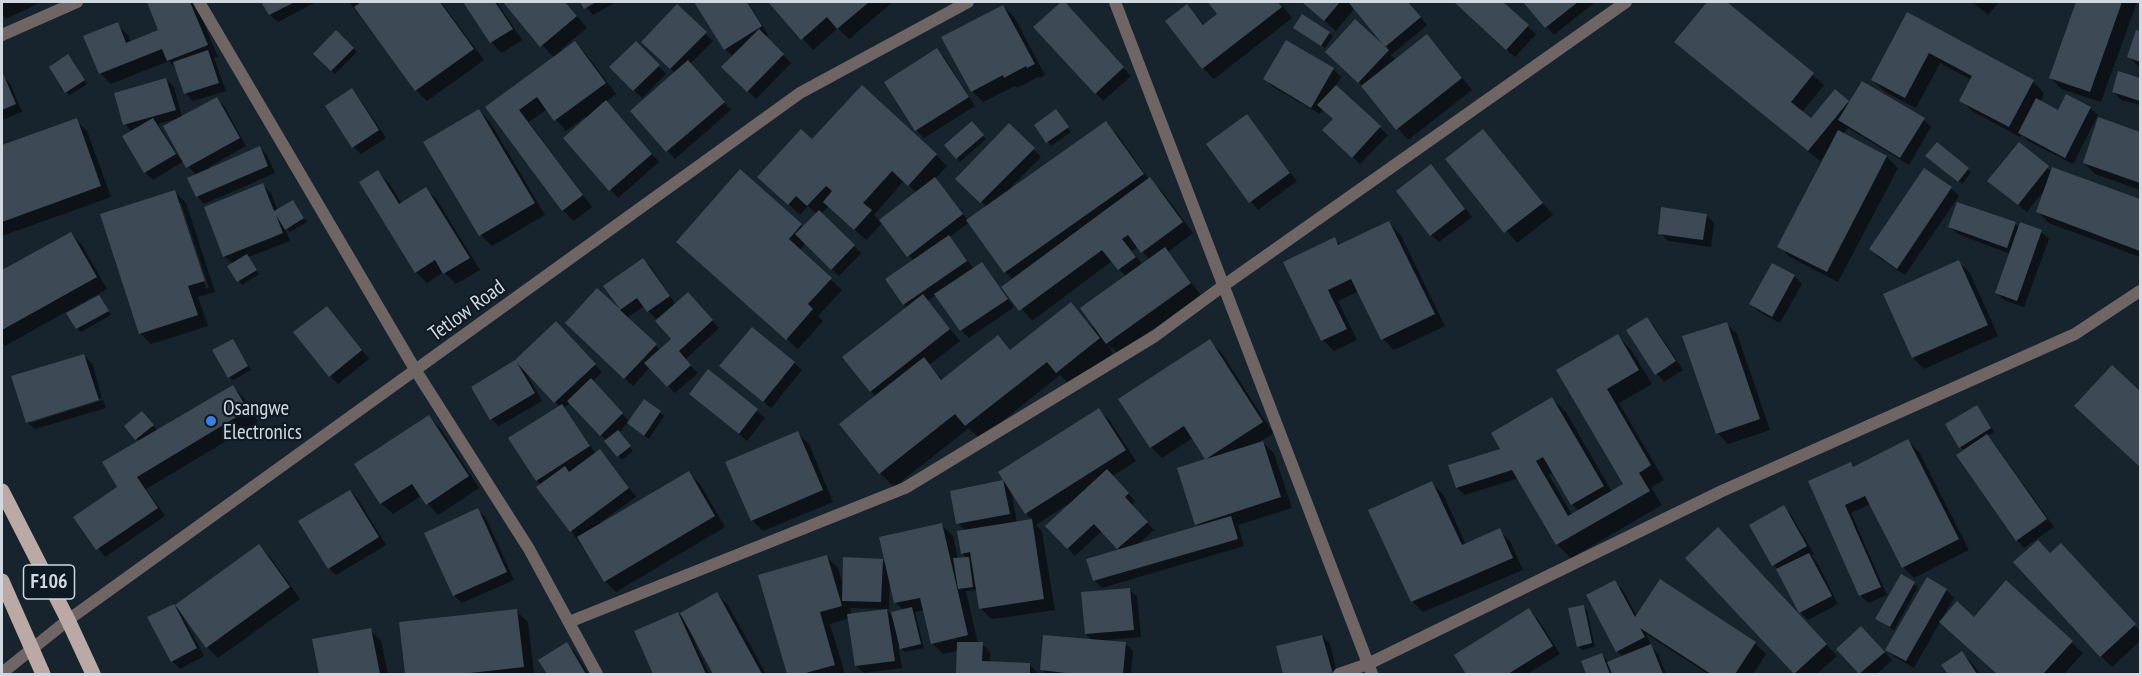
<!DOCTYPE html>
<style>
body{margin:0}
#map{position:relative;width:2142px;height:676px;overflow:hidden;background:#17232d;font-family:"PT Sans Narrow",sans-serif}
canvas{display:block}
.frame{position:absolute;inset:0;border:3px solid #d1d8df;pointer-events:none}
</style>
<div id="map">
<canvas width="2142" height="676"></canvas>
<div class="frame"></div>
</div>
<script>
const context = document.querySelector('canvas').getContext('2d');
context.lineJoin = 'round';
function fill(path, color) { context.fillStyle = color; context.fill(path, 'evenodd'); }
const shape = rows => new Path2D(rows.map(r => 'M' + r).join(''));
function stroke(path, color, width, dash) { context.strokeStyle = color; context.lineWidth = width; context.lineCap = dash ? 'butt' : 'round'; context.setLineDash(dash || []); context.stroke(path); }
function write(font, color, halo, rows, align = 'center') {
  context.font = font + ' "PT Sans Narrow",sans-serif'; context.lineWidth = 4.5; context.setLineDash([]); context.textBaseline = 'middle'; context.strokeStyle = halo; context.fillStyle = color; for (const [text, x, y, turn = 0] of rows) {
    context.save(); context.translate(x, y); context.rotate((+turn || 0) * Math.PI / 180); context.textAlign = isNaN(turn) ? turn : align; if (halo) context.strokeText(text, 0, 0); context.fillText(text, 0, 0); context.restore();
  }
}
fill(shape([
 [2,2,41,2,6,19,2,15],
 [154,2,195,2,218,57,214,58,226,91,193,101,186,94,177,70,169,61,111,84,100,73,117,24,128,35,131,42,160,31,149,3],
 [263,2,316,2,278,22,270,15],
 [349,2,441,2,484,60,427,101,416,90],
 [465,2,497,2,522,40,502,53,491,42],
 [505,2,565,2,587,28,560,50,562,52,575,43,586,54,616,94,606,102,659,162,618,198,565,138,587,119,585,117,566,131,547,109,529,122,592,207,574,221,563,210,487,107,554,58],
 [582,2,616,2,593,15],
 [696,2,748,2,768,35,765,37,791,63,756,99,723,67,734,57,725,49],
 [770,2,893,2,849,39,838,28,813,50],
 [1063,2,1131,76,1103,101,1036,27],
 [1209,2,1279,2,1292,18,1214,79,1203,68,1187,6,1205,25,1219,14],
 [1303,2,1408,2,1427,25,1391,55,1396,60,1427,36,1438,47,1472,90,1408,140,1364,87,1327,52,1388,48,1355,8,1336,31],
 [1455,2,1501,2,1536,34,1515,57],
 [1525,2,1595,2,1554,35],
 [1709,2,1725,2,1824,85,1802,112,1811,120,1835,91,1850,104,1924,120,1931,127,1909,165,1848,128,1843,134,1887,157,1898,168,1838,282,1790,257,1779,246,1824,156,1820,161,1676,42],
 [1972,2,1999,2,1988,15],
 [2077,2,2137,2,2101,102,2061,89,2050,77],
 [678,6,713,41,690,64,731,110,675,159,632,111,675,73,643,42],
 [1003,6,1014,17,1045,75,1040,78,1038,77,1017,88,1015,86,983,102,972,91],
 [1908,14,2033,82,2044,93,2040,102,2059,112,2090,108,2098,115,2073,164,2028,141,2022,135,2020,137,1972,111,1961,100,1972,80,1940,63,1916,108,1884,91,1873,80],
 [1298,31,1329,33,1333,36,1325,48],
 [2137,31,2140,33,2140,68,2129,57],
 [336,32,357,52,335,74,315,54],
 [1287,42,1333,69,1341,77,1335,87,1388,135,1360,164,1332,138,1334,119,1323,109,1320,114,1273,87,1265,79],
 [636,43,666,74,642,98,611,67],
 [936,50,944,57,975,106,924,138,916,130,886,82],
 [72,60,87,84,70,95,66,92],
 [2119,73,2140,79,2140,105,2121,100,2114,92],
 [2,75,10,83,22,112,2,120],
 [166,79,174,87,182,117,216,98,224,106,246,146,209,167,210,169,259,147,267,155,275,173,204,204,197,196,196,175,184,161,153,180,145,172,124,137,132,132,125,124],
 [176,119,182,158,180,159,158,124],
 [352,90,359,98,386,138,361,154,353,147],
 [479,111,490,122,545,215,492,246,481,235,425,142],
 [1059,115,1071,132,1051,146,1036,126],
 [1247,116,1297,181,1258,210,1208,145],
 [2099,119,2140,133,2140,190,2095,174,2084,163],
 [76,120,87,131,111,197,2,236,2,146],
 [972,123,986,139,960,162,957,158],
 [1105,123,1117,134,1149,180,1161,190,1193,233,1168,252,1201,295,1118,354,1110,346,1109,347,1113,353,1071,386,1060,375,980,439,969,428,894,487,880,473,841,424,876,397,844,358,908,308,904,304,914,261,883,222,866,240,829,206,821,214,861,253,839,276,806,243,799,251,842,290,818,316,823,321,798,349,689,253,740,172,804,228,817,214,808,206,800,215,770,188,812,142,936,155,947,166,935,179,968,220,987,207,957,179,1009,125,1041,157,1009,189,1010,190],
 [904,181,917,193,880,221,874,215],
 [969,222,1005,272,1013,280,1001,289,982,264,974,269,949,238],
 [1138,247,1150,260,1143,265,1132,251],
 [1112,261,1126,277,1092,327,1071,304,1011,351,997,337,943,380,929,365,960,341,927,301,937,294,961,330,969,338,1014,307,1002,290,1005,288,1032,321],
 [1483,131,1553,215,1517,243,1447,159],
 [2019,144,2052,172,2053,169,2140,201,2140,257,2049,223,2038,212,2046,188,2027,212,1997,188],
 [1931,159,1967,169,1971,172,1962,184],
 [1431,166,1472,217,1439,242,1431,235],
 [1924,170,1951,188,1959,196,1905,275,1878,257,1871,249],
 [378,172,389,183,402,204,426,189,437,200,480,270,456,284,444,272,427,283,416,272],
 [263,185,271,193,278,211,296,205,307,222,290,232,284,226,290,241,248,257,259,274,242,285,229,266,233,264,224,256],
 [175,192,186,203,215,292,198,297,208,326,151,344,140,333],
 [178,203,181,203,209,288,206,289],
 [1706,215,1714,223,1711,247,1668,241,1660,233],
 [1389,223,1400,234,1445,326,1394,350,1383,339,1359,291,1338,301,1357,340,1334,351,1323,340,1285,262,1334,239,1341,245],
 [2015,224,2020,228,2041,232,2049,239,2024,307,2004,300,1996,292,2010,254,1958,234,1950,227],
 [71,234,82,245,107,289,5,346,2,342,2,272],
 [643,260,651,267,676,305,695,302,719,328,685,360,698,373,675,393,650,367,633,386,567,323,622,313,605,286],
 [644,306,656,319,663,314,674,339,661,351,627,318],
 [1959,262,1970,273,1998,336,1924,369,1913,358,1885,295],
 [1794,276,1802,284,1780,323,1759,312,1751,304],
 [99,297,111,315,81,332,77,328],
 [334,315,369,359,338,384,330,376],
 [1647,319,1654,326,1683,370,1664,382,1657,374,1628,331],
 [1726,323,1737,334,1770,430,1728,444,1717,433],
 [563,330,602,372,592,382,630,422,644,401,664,416,649,439,628,423,619,432,633,451,622,460,607,441,570,403,564,408,596,454,600,451,608,459,636,497,601,522,602,524,689,473,700,484,725,527,616,592,605,581,537,480,560,407,524,369,542,401,499,426,491,419,473,388],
 [1618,336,1631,350,1652,384,1619,403,1664,480,1651,487,1662,505,1571,558,1557,544,1519,478,1465,495,1457,488,1502,450,1552,399,1566,412,1612,492,1625,485,1558,370],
 [1554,472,1572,504,1579,511,1572,515,1549,475],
 [233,341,251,370,233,380,229,377],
 [1210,341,1221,352,1273,433,1261,441,1274,453,1292,508,1238,525,1244,546,1102,588,1094,580,1120,550,1102,531,1075,556,1068,548,1068,504,1036,525,1042,532,1055,610,992,619,980,608,978,590,966,591,978,644,982,644,990,652,990,663,1029,664,1037,672,1037,674,957,674,958,651,943,654,932,643,924,610,915,612,924,648,905,652,898,645,902,668,864,673,856,666,849,618,830,624,845,674,788,674,760,576,827,557,838,568,843,585,882,560,887,565,942,525,953,536,958,559,967,558,962,553,966,531,958,523,951,492,1006,481,1099,410,1110,421,1136,461,1112,476,1135,501,1131,505,1154,530,1137,545,1200,527,1197,524,1208,460,1193,438,1162,458,1151,447],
 [1011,489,1026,513,1033,520,1017,523],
 [890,580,896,603,904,610,894,618,886,609,889,609],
 [850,608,882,609,882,611,852,615],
 [84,356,92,363,102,398,30,420,30,423,103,400,106,408,35,429,27,422],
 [794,363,802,370,771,408,729,373],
 [2112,367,2140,393,2140,466,2087,417],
 [708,371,765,418,747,441,691,394],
 [233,387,244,398,258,422,146,489,165,516,105,557,75,518,119,487,140,442,137,439,146,417,158,431],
 [1980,411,1994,432,1987,436,1994,443,2054,527,2024,548,2017,540,1965,451,1960,447],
 [429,417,440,428,479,488,438,515,421,496,393,514,381,503,356,464],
 [798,433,809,444,833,502,763,531,752,520],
 [1908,441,1919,452,1969,550,1914,578,1903,567,1871,504,1851,513,1887,595,1868,603,1860,595,1810,482,1851,464,1855,468],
 [1432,483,1443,494,1466,545,1499,530,1510,541,1523,570,1423,612,1412,601],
 [350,491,358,499,386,545,336,575,329,568],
 [1784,507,1791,515,1814,554,1811,556,1817,562,1838,604,1808,620,1800,612,1778,570,1774,565],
 [478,510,486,518,514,580,462,603,454,595],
 [1729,540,1837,656,1817,674,1796,674,1687,558],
 [259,546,270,557,300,599,218,658,207,647,186,618,184,619,204,656,180,669,172,661,175,607],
 [2050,555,2072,556,2140,631,2140,641,2112,667,2101,656],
 [1901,576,1918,587,1894,630,1877,619],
 [1615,582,1623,590,1637,616,1755,643,1766,654,1753,674,1708,674,1646,634,1651,645,1650,645,1658,654,1666,674,1588,674,1583,662,1602,655,1610,663,1623,657,1617,651],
 [2006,583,2083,653,2064,674,1998,674,1940,622,1914,668,1895,657,1887,650,1946,590,1954,598,1943,617,1974,619],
 [1129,589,1137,597,1141,637,1107,640,1107,642,1126,644,1133,651,1131,674,1047,674,1042,670,1093,641,1086,634],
 [717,594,728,605,766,674,715,674,696,640,694,641,709,674,655,674,636,632,678,613,685,621],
 [1583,606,1587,610,1595,647,1582,650,1578,646],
 [1529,610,1537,618,1560,654,1527,674,1468,674,1456,656],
 [516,611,528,622,534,674,406,674,400,624],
 [1861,628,1892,660,1877,674,1861,674,1838,649],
 [370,630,381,641,388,674,321,674,314,641],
 [1322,636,1330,644,1337,674,1284,674,1278,647],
 [567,644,575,652,588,674,548,674,540,661],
 [1962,653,1973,664,1980,674,1949,674,1943,665]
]), '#0007');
fill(shape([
 [147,2,190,2,208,45,167,61,162,49,99,74,83,36,118,22,126,43,158,30],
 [261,2,295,2,269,15],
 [361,2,440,2,474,49,415,91,354,7],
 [463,2,495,2,513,29,490,43],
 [503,2,565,2,577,16,540,47],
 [580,2,596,2,584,9],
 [694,2,747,2,762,26,724,50],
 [768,2,869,2,837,29,827,17,801,40],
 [1061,2,1065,2,1124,67,1095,94,1033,27],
 [1208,2,1278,2,1282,7,1202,69,1165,21,1187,4,1203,25,1217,14],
 [1302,2,1340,2,1324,21],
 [1351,2,1408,2,1421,17,1385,47,1349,3],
 [1454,2,1503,2,1529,25,1506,50],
 [1523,2,1578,2,1545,28],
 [1707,2,1727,2,1814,73,1791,102,1811,118,1835,89,1849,101,1808,151,1674,42],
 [2076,2,2122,2,2090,92,2049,78],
 [677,4,707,32,670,69,641,42],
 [1003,5,1035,64,1027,68,1026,66,1004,78,1003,75,971,92,941,37],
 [1907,12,2034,80,2009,127,1959,101,1972,76,1929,53,1905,98,1871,80],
 [1302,14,1330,32,1321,46,1293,28],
 [1355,19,1389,50,1358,83,1325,52],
 [759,29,784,54,747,92,721,67],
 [336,30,354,48,331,71,313,54],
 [2136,30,2140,31,2140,62,2127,57],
 [1427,34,1462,78,1396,130,1361,86],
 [1286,40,1334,68,1311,108,1263,79],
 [575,41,606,83,554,121,537,97,519,110,583,195,562,211,485,107],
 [636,41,660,65,633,91,609,67],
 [937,48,969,97,915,131,884,82],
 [208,50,219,83,184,94,173,62],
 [68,54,85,80,65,93,49,67],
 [688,60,725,102,666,152,630,111],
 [2,71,16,104,2,110],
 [2118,71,2140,78,2140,101,2112,92],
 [166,78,176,110,123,125,114,93],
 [1862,81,1925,118,1900,158,1838,120],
 [862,85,937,154,908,186,892,171,863,203,872,210,854,230,823,202,832,191,826,186,807,206,796,196,788,205,757,177,801,129,812,139],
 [1336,85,1381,126,1352,158,1322,130,1333,119,1317,105],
 [352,88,379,130,352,148,325,106],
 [2066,94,2091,107,2065,158,2018,133,2036,98,2058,110],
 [217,97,240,138,186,168,163,126],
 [606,100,652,154,609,191,563,138],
 [479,109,535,203,479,236,423,142],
 [1056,109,1069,127,1046,143,1034,125],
 [1247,114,1290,173,1249,203,1206,144],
 [2098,117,2140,132,2140,183,2083,163],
 [77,118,101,186,2,222,2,145],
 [153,118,176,154,144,173,122,136],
 [972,121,984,135,956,159,944,145],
 [1106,121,1144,174,1004,273,966,220],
 [1009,123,1035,148,980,203,955,179],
 [1483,129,1543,203,1504,233,1445,159],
 [1838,130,1887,156,1827,272,1777,247],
 [1937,142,1969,168,1958,182,1925,156],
 [2019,142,2049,166,2018,205,1987,181],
 [260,146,268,166,196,197,187,178],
 [1431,164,1465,209,1430,236,1396,191],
 [2052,167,2140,199,2140,251,2036,212],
 [1924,168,1952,187,1897,269,1869,249],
 [740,169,802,224,789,239,832,278,808,304,813,309,786,340,676,242],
 [378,170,399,204,426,187,470,258,443,274,435,260,415,273,359,182],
 [935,177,963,214,907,257,879,220],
 [1150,177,1183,222,1141,253,1128,235,1122,239,1136,257,1118,270,1102,250,1019,311,1001,287],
 [263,183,274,211,293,200,304,218,285,230,276,215,283,233,223,257,204,207],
 [175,190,205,281,188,286,198,315,139,334,100,214],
 [1957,202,2016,222,2007,248,1948,227],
 [1661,207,1707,214,1703,240,1658,234],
 [819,210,855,245,831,270,795,234],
 [1389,221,1435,314,1381,340,1351,279,1328,290,1347,329,1321,341,1283,262,1335,237,1338,245],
 [2020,222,2042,230,2017,301,1995,293],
 [71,232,97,277,2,330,2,270],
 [949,235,967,261,903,305,885,279],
 [1165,247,1191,283,1106,344,1080,308],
 [247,254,257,270,237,282,227,266],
 [643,258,670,296,647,312,637,298,620,310,657,344,624,379,565,323,597,288,620,309,603,286],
 [1959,260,1988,325,1912,358,1883,294],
 [982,262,1008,299,960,331,934,294],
 [1772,263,1795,275,1772,317,1749,304],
 [688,292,713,320,679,351,691,365,667,387,644,363,671,339,655,321],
 [923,294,950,329,870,392,842,357],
 [99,295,109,311,76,329,66,313],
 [1071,302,1100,338,1056,373,1047,362,965,426,955,414,879,474,839,424,924,357,941,380,998,335,1010,350],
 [327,306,362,350,329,377,293,332],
 [1647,317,1676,361,1655,375,1626,330],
 [556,321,596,364,554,403,517,363,535,393,490,420,471,387,515,360],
 [1727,322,1760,419,1716,434,1682,336],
 [752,327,795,362,763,402,719,366],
 [1618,334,1639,370,1607,389,1651,465,1639,473,1650,491,1556,545,1512,470,1456,488,1448,465,1500,449,1491,433,1552,397,1604,486,1571,505,1543,457,1536,461,1568,516,1623,484,1556,370],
 [233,339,248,366,228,378,212,350],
 [1210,339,1263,422,1206,459,1263,441,1281,497,1195,525,1177,468,1205,459,1184,426,1150,448,1118,399],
 [84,354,99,400,26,423,11,376],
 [2112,365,2140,391,2140,467,2074,406],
 [708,369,758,409,739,434,689,394],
 [591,378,623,413,600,436,567,401],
 [233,385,248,410,137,477,158,508,96,550,73,517,117,487,102,462],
 [644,399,661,411,644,436,627,423],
 [562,404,590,446,536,481,508,438],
 [1977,405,1991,428,1959,448,1945,424],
 [1099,408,1126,450,1025,514,1003,480,1010,514,956,524,950,491,1003,480,998,472],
 [142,411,154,425,135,440,124,426],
 [429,415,469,476,426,505,412,484,380,504,354,464],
 [618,430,631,446,617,457,604,441],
 [798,431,823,490,751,521,725,462],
 [1987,434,2047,519,2016,541,1956,455],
 [1908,439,1959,539,1902,568,1865,496,1845,505,1881,587,1859,596,1808,481,1851,462,1853,467],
 [600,449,629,488,570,532,536,487,565,466,569,472],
 [1107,469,1129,493,1125,497,1148,522,1117,549,1094,524,1067,549,1045,526],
 [689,471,715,516,604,582,577,537],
 [1432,481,1462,545,1500,528,1513,558,1411,602,1368,510],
 [350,490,379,537,328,569,298,521],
 [1784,505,1807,546,1772,566,1749,525],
 [478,508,507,572,453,596,424,533],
 [1231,516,1238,539,1093,581,1086,559],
 [1032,519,1044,599,979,609,970,552,961,554,957,531],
 [942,523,968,635,931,644,920,598,894,603,879,537],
 [1718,527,1827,644,1794,674,1685,558],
 [2038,540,2050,553,2061,543,2136,624,2100,657,2013,562],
 [259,544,290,587,206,648,175,605],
 [1809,553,1832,596,1799,613,1776,569],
 [827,555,842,606,820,612,835,665,802,674,787,674,758,575],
 [843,557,883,559,881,602,842,601],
 [969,557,973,587,958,589,953,558],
 [1901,574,1915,582,1890,627,1875,619],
 [1927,577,1947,589,1906,661,1885,650],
 [1660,579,1756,642,1735,674,1711,674,1640,628,1645,637,1616,652,1586,595,1615,580,1635,617],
 [2006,580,2073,641,2043,674,1997,674,1939,622,1957,601,1974,617],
 [1130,588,1134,630,1085,634,1081,592],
 [717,592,762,674,713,674,680,613],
 [174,604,197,648,171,662,147,617],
 [1584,605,1592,643,1577,647,1568,608],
 [912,607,921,644,900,649,891,612],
 [1529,608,1553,646,1508,674,1466,674,1454,655],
 [517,609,524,667,461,674,405,674,399,622],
 [887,609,895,661,855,666,847,614],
 [678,612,706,674,653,674,634,631],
 [1861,626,1885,652,1859,674,1836,649],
 [371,628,380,674,319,674,312,639],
 [1043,635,1126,642,1123,674,1066,674,1066,673,1040,670],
 [1322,635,1333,674,1283,674,1276,646],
 [567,642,586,674,547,674,538,660],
 [957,642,983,642,982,661,1030,663,1030,674,956,674],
 [1651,644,1663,674,1612,674,1607,662],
 [1962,651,1977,674,1948,674,1941,665],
 [1602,653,1610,674,1586,674,1581,661]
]), '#3d4a55');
stroke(shape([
 [199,2,416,371,529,549,597,674],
 [2,35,77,2],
 [569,622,905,488,1155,336,1223,286,1626,2],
 [1339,674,1368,664,1722,491,2075,334,2140,291]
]), '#6e6564', 12);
stroke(shape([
 [1115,2,1372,674],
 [2,673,68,620,800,93,968,2]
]), '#6e6564', 12);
stroke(shape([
 [2,491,68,620,93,674],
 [2,581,43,674]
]), '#bba9a6', 15);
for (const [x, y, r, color] of [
 [211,421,6,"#3f7fe0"]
]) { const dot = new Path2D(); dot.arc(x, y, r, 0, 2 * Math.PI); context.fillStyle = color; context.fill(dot); stroke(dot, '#0e1a23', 2); }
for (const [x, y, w] of [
 [49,582,51]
]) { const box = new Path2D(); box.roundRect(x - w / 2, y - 17, w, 34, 4.5); context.fillStyle = '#0e1a23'; context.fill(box); stroke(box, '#d1d8df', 1.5); }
write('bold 20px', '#d1d8df', null, [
 ["F106",49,582]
]);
write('21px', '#d1d8df', '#0e1a23', [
 ["Tetlow Road",467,311,-36]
]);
write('21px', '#d1d8df', '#0e1a23', [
 ["Osangwe",223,409],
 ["Electronics",223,433]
], 'left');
</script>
